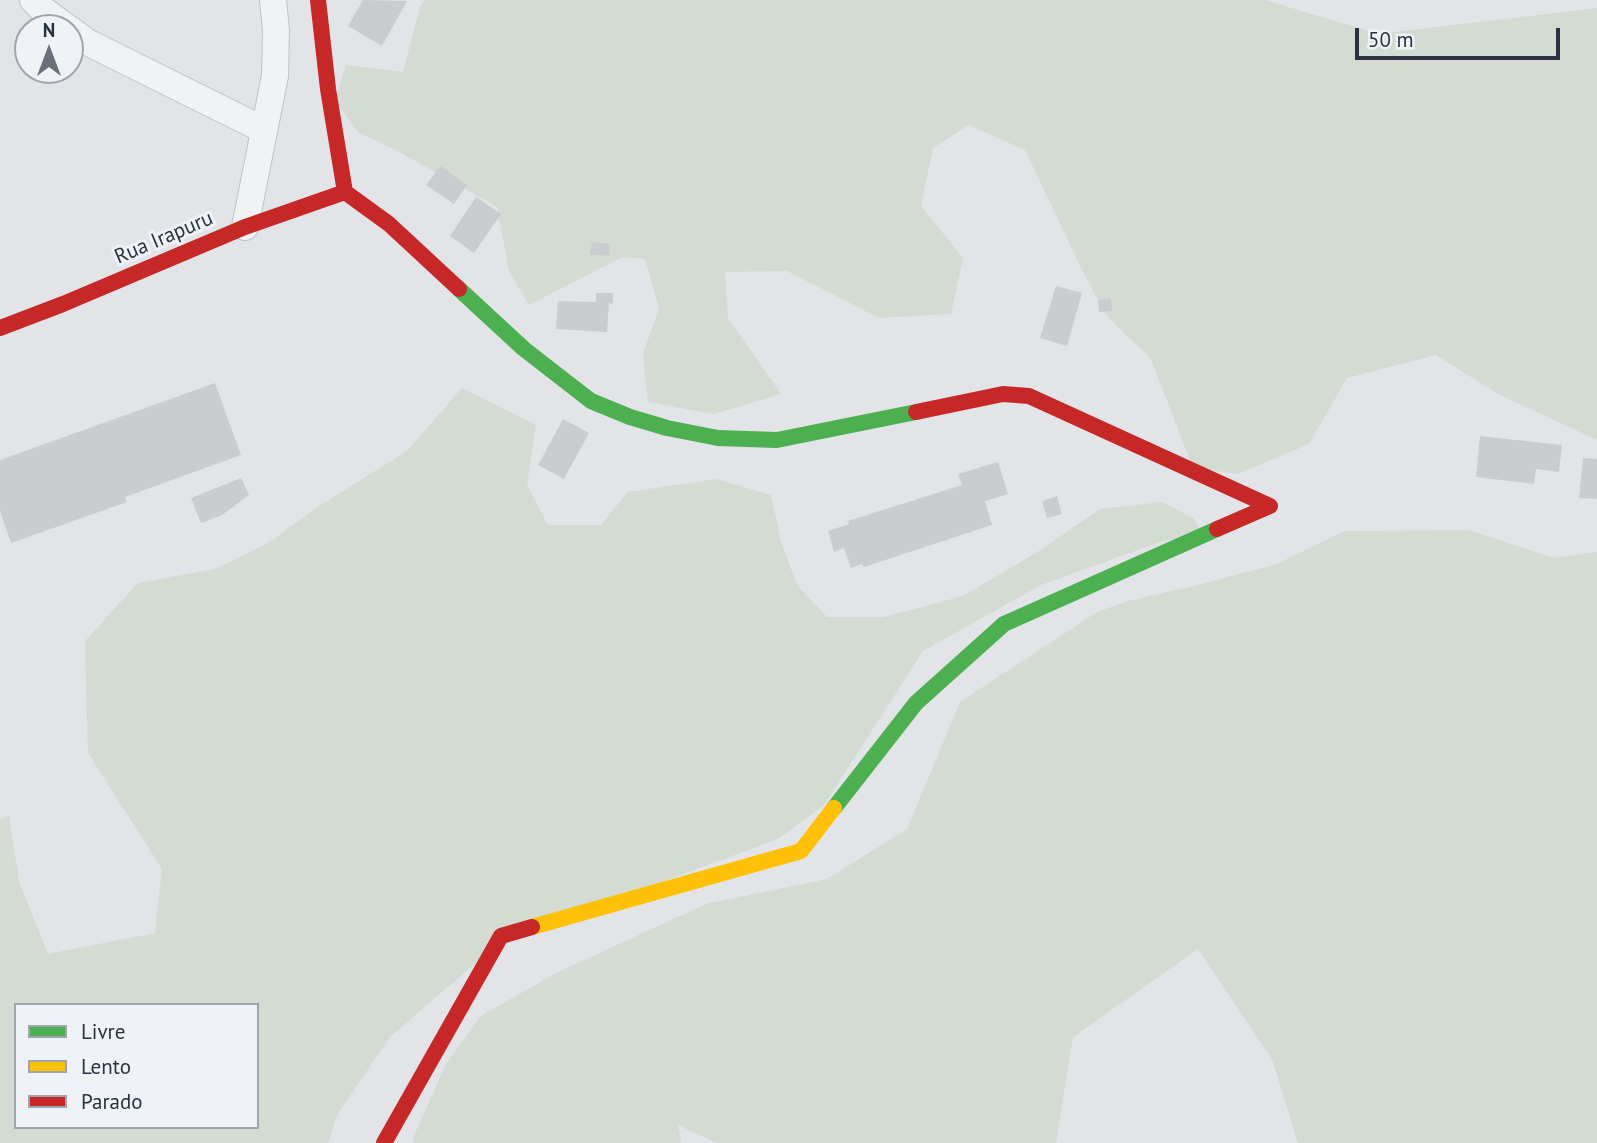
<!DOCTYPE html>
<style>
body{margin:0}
#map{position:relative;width:1597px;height:1143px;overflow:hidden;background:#e2e4e7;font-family:"PT Sans",sans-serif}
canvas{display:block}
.legend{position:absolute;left:14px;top:1003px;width:245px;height:126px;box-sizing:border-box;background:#eff2f6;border:2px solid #9fa5ad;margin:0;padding:9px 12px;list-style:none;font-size:21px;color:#283240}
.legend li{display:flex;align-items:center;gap:14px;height:35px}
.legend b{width:35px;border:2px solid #9fa5ad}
.north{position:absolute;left:14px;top:14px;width:70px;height:70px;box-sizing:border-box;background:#eff2f6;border:2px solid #9fa5ad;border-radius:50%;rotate:0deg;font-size:19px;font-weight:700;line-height:28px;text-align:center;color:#283240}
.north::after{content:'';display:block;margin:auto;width:24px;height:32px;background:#69707a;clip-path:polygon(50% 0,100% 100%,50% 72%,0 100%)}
.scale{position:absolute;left:1355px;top:28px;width:205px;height:32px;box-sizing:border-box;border:4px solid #283240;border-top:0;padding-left:9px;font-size:21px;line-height:24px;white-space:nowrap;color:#283240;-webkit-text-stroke:5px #eff2f6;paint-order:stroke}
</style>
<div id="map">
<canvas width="1597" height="1143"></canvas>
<ul class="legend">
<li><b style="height:9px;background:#4caf50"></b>Livre</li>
<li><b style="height:9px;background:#ffc107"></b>Lento</li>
<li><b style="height:9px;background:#c62828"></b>Parado</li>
</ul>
<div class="north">N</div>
<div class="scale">50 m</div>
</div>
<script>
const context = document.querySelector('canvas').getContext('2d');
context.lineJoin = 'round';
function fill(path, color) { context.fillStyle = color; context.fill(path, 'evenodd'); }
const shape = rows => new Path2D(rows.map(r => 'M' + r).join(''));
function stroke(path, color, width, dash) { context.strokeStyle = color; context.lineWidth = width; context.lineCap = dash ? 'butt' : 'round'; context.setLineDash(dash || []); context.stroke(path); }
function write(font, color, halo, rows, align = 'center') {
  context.font = font + ' "PT Sans",sans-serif'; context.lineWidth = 6; context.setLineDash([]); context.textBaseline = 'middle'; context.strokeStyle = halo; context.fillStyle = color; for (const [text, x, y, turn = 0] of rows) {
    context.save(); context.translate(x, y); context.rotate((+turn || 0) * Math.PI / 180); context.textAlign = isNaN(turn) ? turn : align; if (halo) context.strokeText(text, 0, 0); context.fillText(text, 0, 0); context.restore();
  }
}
fill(shape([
 [425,0,1265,0,1378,34,1597,8,1597,440,1498,394,1436,355,1347,378,1309,444,1238,474,1193,468,1151,359,1106,315,1083,272,1025,150,969,125,933,148,921,206,963,258,951,314,879,318,787,271,725,272,728,318,781,394,714,414,648,402,643,354,659,308,645,259,622,257,529,305,509,271,497,207,396,150,358,132,335,101,346,65,403,72,420,7],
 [462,388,536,425,527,485,548,525,601,525,628,492,716,479,771,495,781,542,797,585,827,617,884,617,963,596,1036,553,1100,509,1162,502,1193,518,1202,533,1157,543,1041,585,923,651,824,805,778,839,500,942,390,1037,337,1115,328,1143,0,1143,0,820,9,815,19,882,48,954,155,933,162,869,88,753,85,641,138,583,215,569,268,543,319,506,407,451],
 [16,1005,257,1005,257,1127,16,1127],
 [1468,530,1554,558,1597,552,1597,1143,1298,1143,1272,1059,1198,949,1073,1037,1056,1143,717,1143,678,1125,681,1143,413,1143,413,1138,446,1064,481,1016,556,973,706,904,827,879,907,829,960,702,1097,612,1128,601,1202,584,1277,564,1344,531]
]), '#d3dbd2');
fill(shape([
 [363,0,407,1,382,46,348,26],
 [440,166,467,185,454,204,426,185],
 [476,197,501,214,474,253,450,236],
 [592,242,610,244,609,256,590,254],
 [1056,286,1082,293,1067,346,1040,338],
 [596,293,613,293,613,304,609,303,607,332,556,329,558,301,596,302],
 [1111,298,1112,311,1099,312,1098,300],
 [215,383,241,455,125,497,127,502,11,543,0,511,0,460],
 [563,419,589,433,564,479,538,465],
 [1480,436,1562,445,1559,472,1536,469,1534,484,1476,477],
 [1583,458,1597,459,1597,499,1579,498],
 [998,462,1008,494,985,501,992,525,864,567,862,564,851,568,844,548,834,552,828,531,849,524,848,521,962,485,958,474],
 [241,478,249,495,222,515,201,523,191,498],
 [1057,496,1062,514,1047,518,1042,501]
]), '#cacccf');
const street = shape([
 [33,0,42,9,68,28],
 [70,29,87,42,264,130],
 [245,227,275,76,276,30,273,0]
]);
stroke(street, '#c0c2c5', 28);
stroke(street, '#f1f2f3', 26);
stroke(shape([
 [459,289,524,349,591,401,630,417,667,428,718,438,777,440,916,412],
 [834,808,916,703,1004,624,1217,529]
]), '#4caf50', 16);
stroke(shape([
 [532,927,801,851,834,808]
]), '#ffc107', 16);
stroke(shape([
 [318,0,328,89,345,192,389,224,459,289],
 [0,328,63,304,245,227,345,192],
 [916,412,1003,394,1029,396,1270,506,1217,529],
 [384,1143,501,936,532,927]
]), '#c62828', 16);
write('21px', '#283240', '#eff2f6', [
 ["Rua Irapuru",164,238,-23]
]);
</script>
